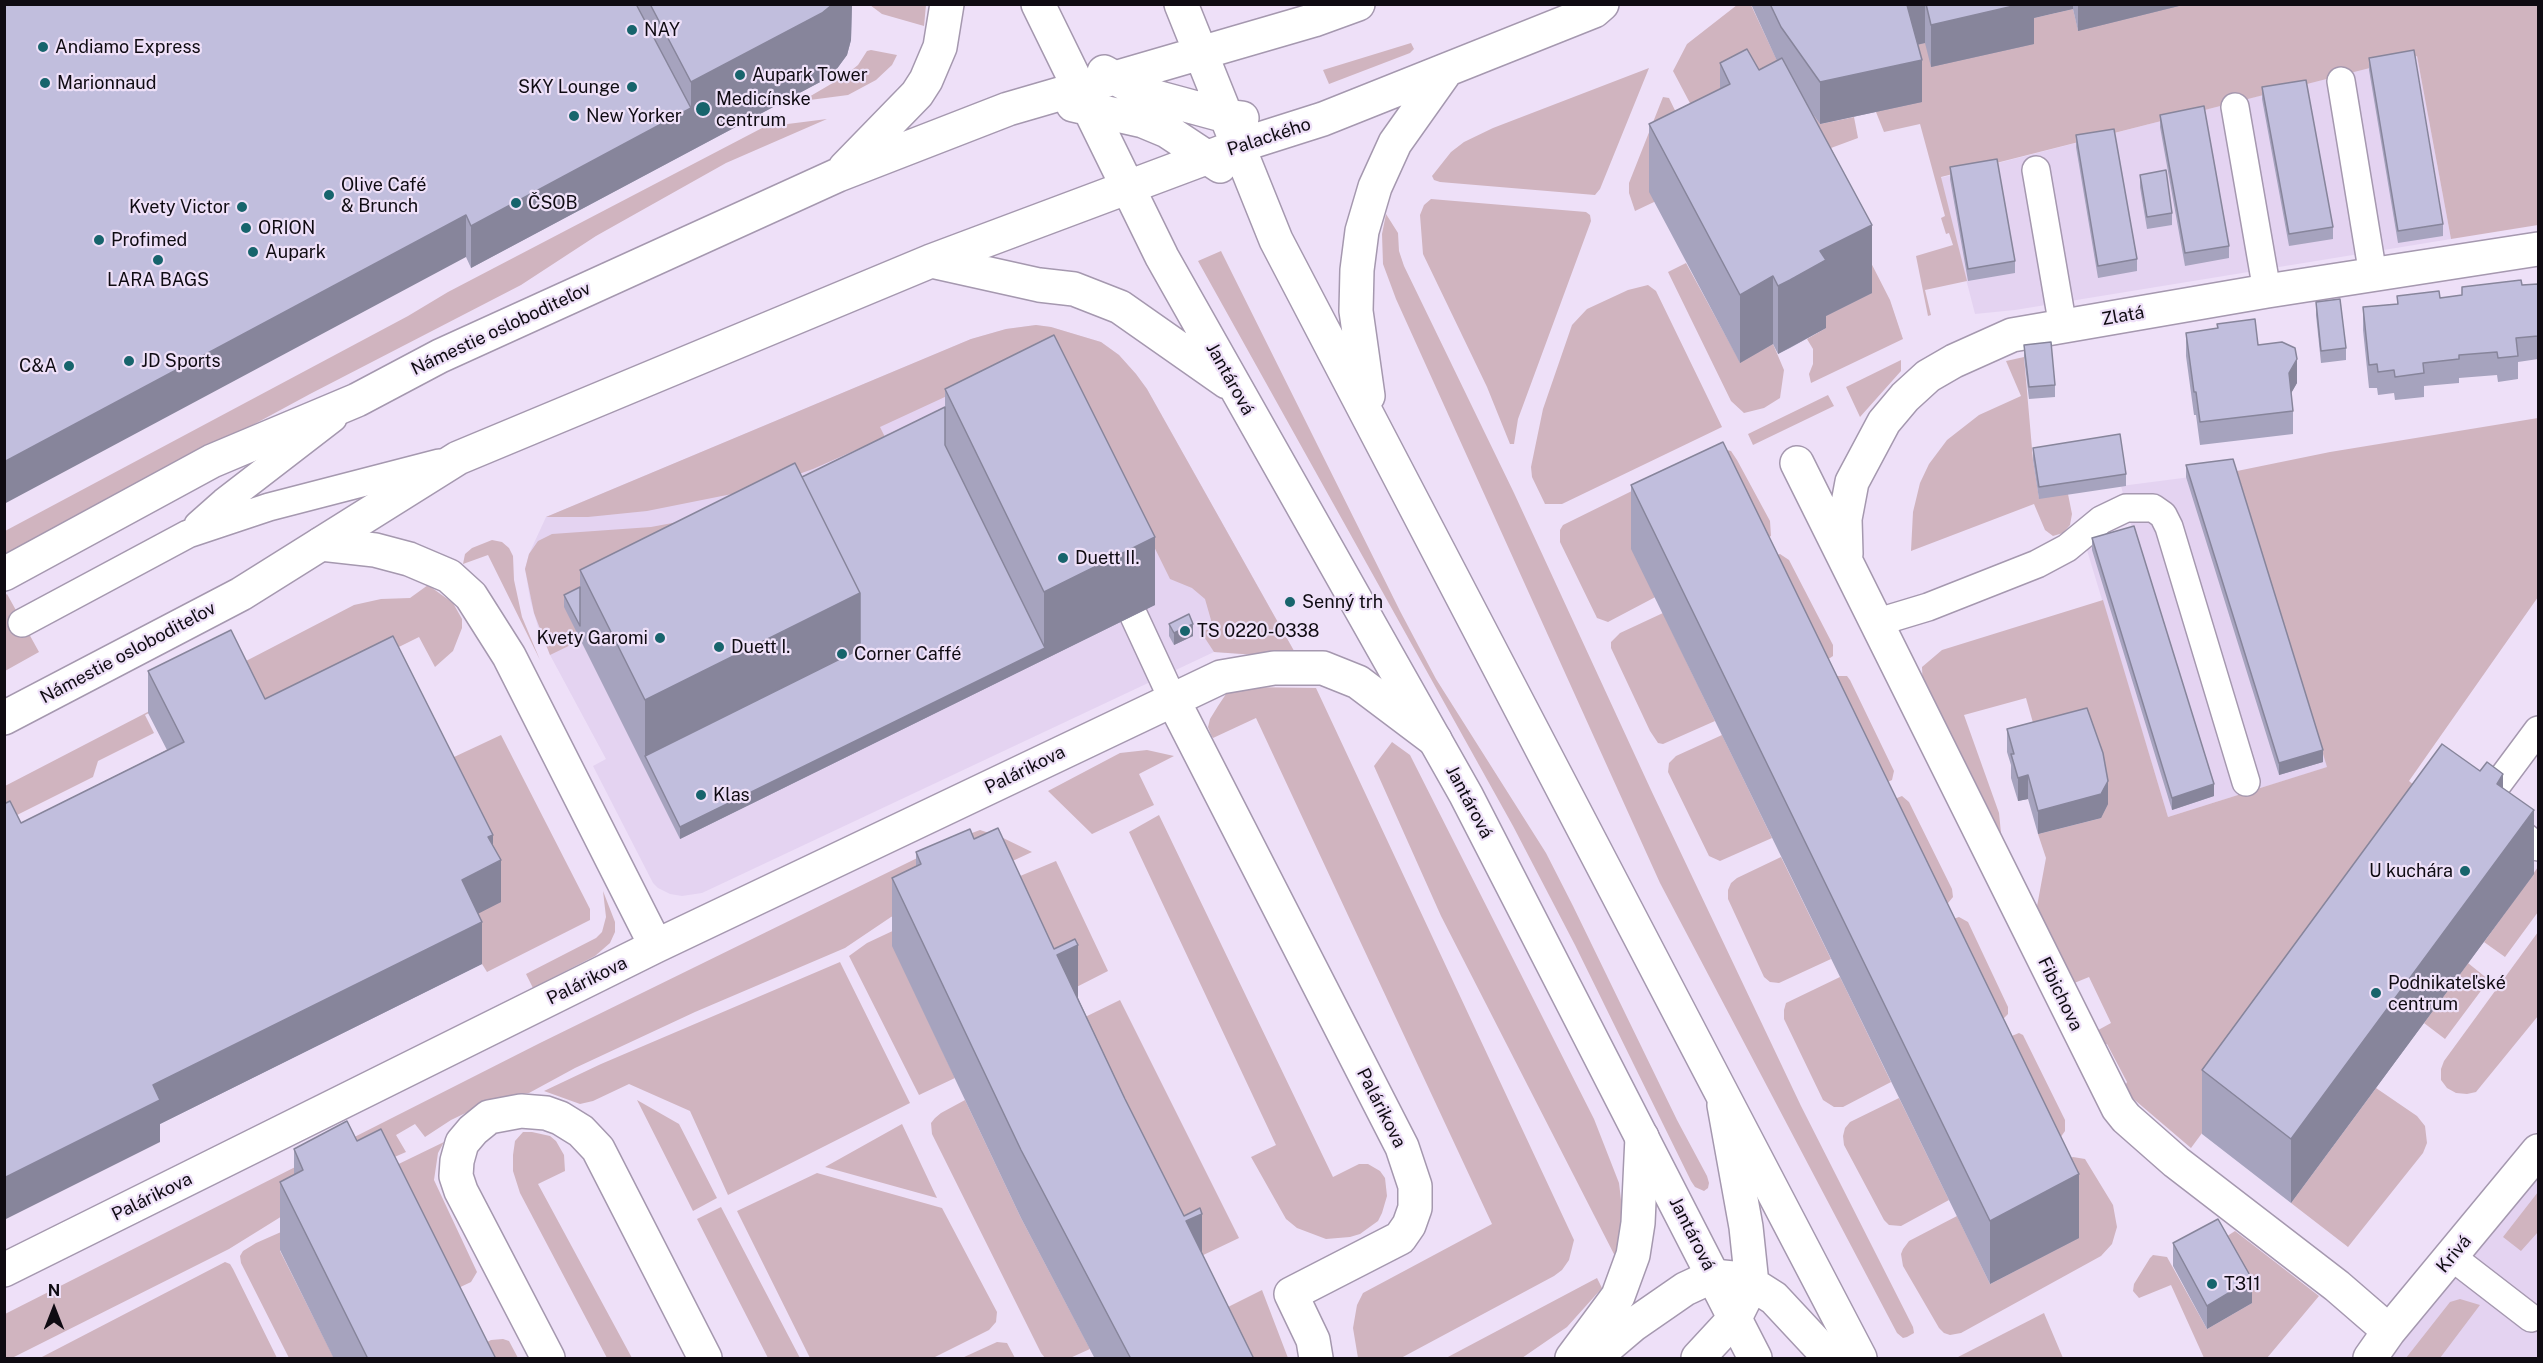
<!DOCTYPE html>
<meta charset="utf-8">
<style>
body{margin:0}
#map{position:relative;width:2543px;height:1363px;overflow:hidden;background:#eee0f8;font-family:"Public Sans",sans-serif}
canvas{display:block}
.frame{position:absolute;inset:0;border:6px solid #0f0b12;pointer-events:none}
.north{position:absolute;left:24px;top:1279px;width:60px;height:60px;-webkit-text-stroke:4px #eee0f8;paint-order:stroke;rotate:0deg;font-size:16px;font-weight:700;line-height:24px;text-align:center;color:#0f0b12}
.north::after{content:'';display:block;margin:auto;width:21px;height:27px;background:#0f0b12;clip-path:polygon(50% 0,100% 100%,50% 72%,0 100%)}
</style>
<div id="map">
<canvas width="2543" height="1363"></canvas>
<div class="frame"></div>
<div class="north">N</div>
</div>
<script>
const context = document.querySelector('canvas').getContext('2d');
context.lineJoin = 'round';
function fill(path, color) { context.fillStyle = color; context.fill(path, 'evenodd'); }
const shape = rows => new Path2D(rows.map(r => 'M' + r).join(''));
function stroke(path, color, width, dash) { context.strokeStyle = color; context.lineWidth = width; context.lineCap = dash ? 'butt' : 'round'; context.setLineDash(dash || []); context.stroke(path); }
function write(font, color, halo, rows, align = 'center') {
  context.font = font + ' "Public Sans",sans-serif'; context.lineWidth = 4.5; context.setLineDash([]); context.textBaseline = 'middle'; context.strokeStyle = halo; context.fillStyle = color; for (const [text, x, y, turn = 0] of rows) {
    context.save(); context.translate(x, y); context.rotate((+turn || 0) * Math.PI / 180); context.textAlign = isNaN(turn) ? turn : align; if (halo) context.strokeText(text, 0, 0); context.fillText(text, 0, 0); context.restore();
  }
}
fill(shape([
 [2417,55,2451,239,2015,310,1975,314,1940,178],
 [1036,325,1051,327,1101,342,1119,355,1136,374,1147,389,1298,658,1214,652,702,893,682,896,670,894,658,888,653,883,593,766,606,759,550,655,538,627,530,599,525,569,529,554,546,517,971,339,1006,329],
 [2237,471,2328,767,2168,817,2086,547,2133,532,2121,486],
 [2538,1151,2538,1358,2370,1358]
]), '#e4d3f1');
fill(shape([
 [870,5,926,5,924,26,882,14],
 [1737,5,1751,5,1781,69,1820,124,1854,117,1858,138,1831,148,1854,194,1841,204,1890,300,1903,339,1811,383,1809,374,1813,364,1813,349,1807,339,1826,328,1719,158,1673,71,1687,44],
 [2178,5,2538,5,2538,225,2451,239,2417,56,1941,177,1967,281,1925,290,1931,315,1928,316,1916,256,1953,245,1949,233,1946,234,1941,218,1945,216,1920,124,1884,132,1876,112,1907,47,2073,9,2078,30],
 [1411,43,1414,49,1410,53,1329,84,1323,70],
 [871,50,897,55,892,65,876,80,848,95,802,101,843,77,858,65,867,51],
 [1649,68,1600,189,1595,195,1440,182,1434,180,1432,176,1451,152,1464,142,1493,128],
 [1663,97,1669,98,1702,166,1654,202,1635,211,1629,193,1629,183],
 [827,119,726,163,596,236,521,285,310,394,5,559,5,531,408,316,448,292,764,127],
 [1431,199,1586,212,1590,215,1591,221,1518,419,1514,444,1510,444,1487,387,1423,254,1420,215,1424,205],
 [1386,214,1398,233,1399,251,1404,266,1514,493,1651,790,1801,1106,1913,1327,1914,1333,1907,1337,1903,1338,1897,1333,1660,883,1396,299,1383,264,1382,234],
 [1221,251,1400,611,1436,679,1546,853,1573,906,1677,1120,1707,1176,1709,1183,1708,1188,1704,1191,1695,1187,1691,1181,1575,945,1513,826,1198,261],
 [1686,263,1740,362,1773,344,1784,370,1780,398,1764,408,1744,413,1731,401,1668,272],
 [1648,285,1656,291,1722,427,1562,504,1545,504,1532,477,1531,467,1543,409,1572,325,1587,309,1628,290],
 [1036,325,1051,327,1101,342,1119,355,1136,374,1147,389,1298,658,1214,652,1201,632,1213,627,1205,599,1192,588,1170,579,1055,346,880,427,885,437,813,469,757,489,647,511,588,517,546,517,971,339,1006,329],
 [2024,357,2033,460,2039,498,2068,494,2072,514,2070,525,2063,533,2053,536,2045,530,2034,504,1911,551,1913,512,1920,483,1929,464,1947,440,1979,415,2021,396,2006,361],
 [1901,360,1901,371,1860,417,1846,387],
 [1828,395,1834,406,1753,445,1748,434],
 [2538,418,2538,597,2409,781,2442,808,2191,1148,2123,1090,2127,1082,2107,1044,2099,1047,2091,1034,2111,1023,2089,977,2067,986,2035,917,2046,858,2038,834,2101,818,2039,744,2026,698,1964,715,1999,813,2002,843,1923,693,1922,667,1942,650,2103,600,2168,817,2327,767,2237,471,2330,452],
 [1719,448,1731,451,1737,460,1770,521,1771,536,1608,622,1597,618,1560,542,1560,530,1563,525],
 [715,515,565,607,581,640,550,655,534,613,525,569,529,554,538,541,552,534,651,527],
 [492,540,502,542,509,548,513,556,514,580,522,617,540,660,488,555,463,564,465,554,472,548],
 [1780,554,1789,560,1833,645,1833,656,1827,660,1767,559],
 [428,585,453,603,462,619,462,628,453,651,435,667,419,637,254,719,230,672,145,715,154,733,98,761,93,777,5,821,5,786,354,605,381,599,410,598],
 [7,594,39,652,5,671,4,596],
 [1663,613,1715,721,1663,744,1658,743,1650,731,1611,648,1611,642,1620,633],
 [1837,676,1847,676,1850,680,1894,771,1892,780,1863,794,1811,687],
 [1245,687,1316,688,1574,1240,1569,1260,1562,1270,1554,1276,1401,1358,1358,1358,1353,1328,1357,1305,1363,1293,1492,1224,1256,718,1213,738,1211,735,1208,727,1210,719,1218,706,1226,694,1235,688],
 [501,735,590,909,590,920,487,972,482,964,437,765],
 [1722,735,1772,838,1720,861,1709,856,1668,772,1669,763,1676,756],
 [1392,742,1410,755,1594,1119,1619,1183,1623,1216,1617,1260,1441,916,1374,766],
 [1147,750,1174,756,1139,774,1154,805,1092,834,1048,791,1120,753],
 [1902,796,1909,802,1952,889,1953,897,1948,903,1922,916,1870,809],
 [1159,815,1333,1177,1359,1164,1368,1164,1380,1171,1385,1178,1387,1196,1382,1213,1378,1221,1360,1234,1350,1237,1326,1239,1297,1228,1286,1219,1251,1157,1276,1145,1129,832],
 [980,830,1001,837,1032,852,891,917,845,948,695,1012,575,1068,529,1093,497,1098,451,1120,425,1137,415,1124,396,1135,406,1152,337,1182,229,1249,12,1358,5,1358,5,1314,540,1043,956,839],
 [1781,857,1831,959,1779,983,1770,982,1764,977,1728,899,1728,890,1731,883,1737,878],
 [1056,861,1108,971,1047,1002,970,897],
 [2538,867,2538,912,2505,957,2484,942],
 [603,891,615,922,615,932,610,943,595,956,533,988,526,974,596,938,602,932,606,917],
 [1959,917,1968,922,2008,1007,2008,1014,1998,1024,1953,919],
 [916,920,893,946,955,1078,919,1095,849,956,867,943],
 [2538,932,2538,1016,2476,1092,2467,1094,2456,1093,2447,1088,2441,1080,2441,1069,2444,1061],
 [840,962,910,1103,728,1195,690,1111,629,1084,593,1101,580,1104,544,1091,601,1064],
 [2468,963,2489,980,2445,1039,2424,1023],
 [1840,977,1891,1082,1843,1107,1834,1107,1823,1100,1784,1019,1784,1010,1786,1003],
 [1120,1000,1239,1238,1176,1268,1081,1019],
 [2019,1033,2023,1035,2065,1120,2065,1131,2058,1141,2002,1040],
 [2376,1088,2417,1116,2425,1126,2427,1143,2423,1153,2348,1247,2291,1203],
 [1899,1098,1949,1200,1901,1226,1889,1225,1884,1220,1844,1145,1843,1136,1845,1128,1850,1122],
 [637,1100,679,1124,717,1198,693,1211],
 [965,1100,1021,1218,1090,1349,1070,1358,1045,1358,1041,1353,932,1134,931,1123,935,1118,941,1113],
 [902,1124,937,1198,825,1167],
 [523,1132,532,1132,550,1136,556,1141,564,1155,565,1171,538,1184,632,1358,607,1358,520,1193,513,1171,513,1155,515,1141],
 [444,1142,438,1153,434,1180,477,1272,471,1282,433,1300,347,1189],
 [2073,1157,2085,1159,2113,1205,2117,1227,2112,1244,2101,1256,1961,1333,1950,1335,1944,1333,1939,1328,1903,1266,1901,1254,1903,1249,1909,1241,1957,1216,1990,1284,2078,1238,2067,1159],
 [817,1173,942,1208,997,1312,996,1322,989,1330,933,1358,810,1358,737,1211],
 [2538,1192,2538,1232,2521,1251,2503,1237],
 [721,1207,800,1358,768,1358,697,1219],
 [297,1225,280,1251,334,1358,289,1358,241,1263,240,1256,243,1251,256,1243],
 [2235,1231,2319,1296,2267,1358,2204,1358,2171,1285,2139,1298,2133,1291,2134,1284,2150,1258,2153,1255,2167,1257,2207,1329,2252,1303,2218,1242],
 [225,1262,230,1264,233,1269,277,1358,40,1358],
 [1597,1278,1602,1288,1567,1327,1522,1358,1446,1358],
 [1262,1290,1288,1358,1221,1358,1202,1320],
 [2460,1299,2480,1305,2440,1358,2406,1358,2450,1302],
 [2044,1313,2063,1358,1960,1358,1958,1357],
 [503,1339,509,1341,518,1358,463,1358,461,1355,491,1340],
 [997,1342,1007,1343,1015,1358,962,1358]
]), '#d0b4bf');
const service = shape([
 [2341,81,2373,275],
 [2235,107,2267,291],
 [2036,170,2063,327],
 [198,525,224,502,333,418],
 [1134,616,1173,700],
 [22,623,188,534,269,507,439,463],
 [1875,623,1928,607,2037,564,2067,548,2101,520,2126,508,2153,508,2163,515,2169,527,2246,782],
 [2538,730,2483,804,2538,847],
 [2452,1257,2531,1318]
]);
const minor = shape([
 [1797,463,2118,1108,2126,1118,2176,1162,2337,1286,2389,1331],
 [321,544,375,550,409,559,449,576,471,596,509,656,656,946],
 [1846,554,1845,519,1852,482,1884,422,1905,397,1928,376,1954,361,2012,335,2267,291,2538,249],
 [1173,700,1402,1147,1415,1186,1415,1208,1409,1225,1400,1238,1291,1294,1313,1340,1316,1358],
 [4,1270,656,946,1221,677,1274,668,1323,668,1358,682,1435,740],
 [548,1358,461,1191,456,1176,457,1161,462,1143,473,1130,489,1117,521,1111,546,1113,560,1118,581,1131,598,1149,705,1358],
 [1572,1358,1618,1296,1633,1255,1638,1223,1642,1137],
 [1594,1358,1633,1325,1685,1289,1713,1276,1733,1278,1752,1284,1774,1298,1830,1358],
 [1698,1358,1735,1318,1752,1284,1746,1227,1724,1105],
 [2370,1358,2389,1331,2538,1151]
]);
const tertiary = shape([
 [1038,4,1162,257,1466,795,1755,1358],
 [1181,4,1276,240,1860,1358],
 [1104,72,1135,89,1156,97,1226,116,1242,118],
 [1073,105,1143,121,1167,131,1220,166],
 [845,168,917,94,926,80,940,47,947,4],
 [931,261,1039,285,1074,289,1120,307,1227,382],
 [1368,396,1356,311,1357,270,1362,231,1375,187,1395,143,1446,71],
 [4,574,212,461,357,400,440,356,838,175,1008,109,1314,20,1358,4],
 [4,718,241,594,458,458,931,261,1238,146,1323,119,1594,11,1602,4]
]);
stroke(service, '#a598af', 30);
stroke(minor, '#a598af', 36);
stroke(tertiary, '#a598af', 36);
stroke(service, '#fff', 27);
stroke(minor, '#fff', 33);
stroke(tertiary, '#fff', 33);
fill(shape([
 [4,4,852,4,851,40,847,55,836,70,822,81,471,268,466,257],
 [1751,4,2179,4,2179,6,2078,31,2073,9,2050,14,2034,18,2034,44,1931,67,1925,43,1917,45,1922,102,1820,124,1809,109,1872,293,1826,316,1826,328,1790,348,1778,354,1773,344,1740,363,1649,192,1649,124,1720,89,1720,63,1759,70,1777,61],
 [2369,58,2443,224,2443,236,2398,243,2369,70],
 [2262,87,2333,227,2333,239,2289,246,2262,99],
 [2160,115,2229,246,2229,258,2185,266,2160,127],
 [2076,135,2137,259,2137,271,2098,278,2076,147],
 [1950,167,2015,261,2015,273,1968,281,1950,179],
 [2140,175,2172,213,2172,225,2147,229,2140,187],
 [2538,284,2538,359,2518,362,2518,379,2498,382,2497,375,2459,378,2459,383,2424,386,2424,397,2395,400,2394,393,2378,395,2377,388,2369,388,2363,330,2363,307,2397,304,2397,296,2440,298,2462,295,2522,285],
 [2316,302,2346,348,2346,360,2321,363,2316,315],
 [2217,324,2258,345,2297,383,2291,393,2293,411,2293,434,2200,445,2196,415,2194,415,2186,356,2186,333,2217,329],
 [2024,345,2055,385,2055,397,2029,399,2024,357],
 [945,389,1155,605,680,839,564,607,564,595,580,587,580,570,802,477,945,407],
 [2033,448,2126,474,2126,486,2039,499,2033,460],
 [2186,465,2323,762,2279,775,2186,477],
 [1631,485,2079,1238,1990,1284,1631,549],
 [2092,538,2214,796,2172,810,2092,550],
 [1169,624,1193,636,1174,645,1169,636],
 [148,671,265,699,493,847,501,902,478,913,482,964,160,1124,160,1142,21,823,167,750,148,713],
 [2007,729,2108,804,2101,818,2038,834,2028,799,2018,801,2011,778,2011,765,2007,752],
 [2503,788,2534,874,2291,1203,2202,1134,2202,1070],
 [974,839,1078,998,1125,1099,1254,1359,1095,1359,1021,1218,892,946,892,878,916,866,916,852],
 [357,1141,496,1359,334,1359,280,1250,280,1182,294,1175,294,1149],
 [2173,1243,2252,1303,2207,1329,2173,1266]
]), '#a6a3be');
fill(shape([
 [833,4,852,4,851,40,847,55,836,70,822,81,471,268,471,226,691,108,691,82],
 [1909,4,1925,4,1925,43,1907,47,1907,5],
 [2022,4,2073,4,2073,9,2034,18,2034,44,1931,67,1931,25],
 [2078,4,2179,4,2179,6,2078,31],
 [1922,60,1922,102,1820,124,1820,82],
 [466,215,466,257,4,504,4,462],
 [1872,225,1872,293,1826,316,1826,328,1778,354,1778,286,1820,251],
 [1773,276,1773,344,1740,363,1740,295],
 [2297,359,2297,383,2289,397,2289,373],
 [1155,537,1155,605,680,839,680,827,1044,648,1044,592],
 [860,593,860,661,645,756,645,700],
 [1193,624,1193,636,1174,645,1174,633],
 [2323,750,2323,762,2279,775,2279,763],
 [2503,774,2503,838,2497,784],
 [2028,775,2028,799,2018,801,2018,778],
 [2108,781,2108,804,2101,818,2038,834,2038,811],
 [2214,784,2214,796,2172,810,2172,798],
 [2534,810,2534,874,2291,1203,2291,1139],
 [493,835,493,864,501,860,501,902,462,922,462,880,488,837],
 [482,922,482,964,160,1124,160,1142,4,1220,4,1178,153,1085],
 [1078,945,1078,1013,1057,955],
 [2079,1174,2079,1238,1990,1284,1990,1221],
 [1202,1214,1202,1282,1186,1221],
 [2252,1279,2252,1303,2207,1329,2207,1306]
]), '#87859b');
const building = shape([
 [4,4,636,4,691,108,471,226,466,215,4,462,4,4],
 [650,4,833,4,822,13,691,82,650,4],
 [1770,4,1909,4,1907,5,1922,60,1820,82,1781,27,1770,4],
 [1926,4,2022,4,1931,25,1926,4],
 [1747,49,1759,70,1782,58,1872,225,1820,251,1826,260,1790,280,1778,286,1773,276,1740,295,1649,124,1730,84,1720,63,1747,49],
 [2414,50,2443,224,2398,231,2369,58,2414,50],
 [2306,80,2333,227,2289,234,2262,87,2306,80],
 [2204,106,2229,246,2185,253,2160,115,2204,106],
 [2114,129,2137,259,2098,266,2076,135,2114,129],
 [1997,159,2015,261,1968,269,1950,167,1997,159],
 [2166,170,2172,213,2147,217,2140,175,2166,170],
 [2521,280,2522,285,2538,284,2538,336,2516,338,2518,356,2498,358,2497,352,2459,355,2459,359,2423,363,2424,373,2395,377,2394,370,2378,372,2377,364,2369,365,2363,307,2398,304,2397,296,2439,291,2440,298,2462,295,2462,287,2521,280],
 [2340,299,2346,348,2321,351,2316,302,2340,299],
 [2255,319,2258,345,2282,342,2295,348,2297,359,2289,373,2293,411,2200,422,2196,392,2194,392,2186,333,2218,328,2217,324,2255,319],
 [1054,335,1155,537,1044,592,945,389,1054,335],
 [2051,342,2055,385,2029,387,2024,345,2051,342],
 [945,407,945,445,1045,648,680,827,645,756,860,649,860,593,802,477,945,407],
 [2120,434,2126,474,2039,487,2033,448,2120,434],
 [1723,442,2079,1174,1990,1221,1631,485,1723,442],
 [2233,459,2323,750,2279,763,2186,465,2233,459],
 [795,463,860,593,645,700,580,570,795,463],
 [2134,526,2214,784,2172,798,2092,538,2134,526],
 [580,587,580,626,564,595,580,587],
 [1189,614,1193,624,1174,633,1169,624,1189,614],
 [231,630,265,699,393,636,493,835,488,837,501,860,462,880,482,922,153,1085,160,1100,4,1178,4,804,10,801,21,823,184,742,148,671,231,630],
 [2087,708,2103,753,2108,781,2101,794,2038,811,2028,775,2018,778,2011,754,2014,754,2007,729,2087,708],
 [2442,744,2480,771,2487,762,2503,774,2497,784,2534,810,2291,1139,2202,1070,2442,744],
 [998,828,1054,949,1075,939,1078,945,1057,955,1125,1099,1184,1216,1200,1208,1202,1214,1186,1221,1254,1359,1131,1359,1021,1150,892,878,921,864,916,852,970,829,974,839,998,828],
 [347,1121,357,1141,381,1129,496,1359,368,1359,280,1182,303,1170,294,1149,347,1121],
 [2218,1219,2252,1279,2207,1306,2173,1243,2218,1219]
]);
fill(building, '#c1bedd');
stroke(building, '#87859b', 1.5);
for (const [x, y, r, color] of [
 [632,30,6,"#17646c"],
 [43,47,6,"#17646c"],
 [740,75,6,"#17646c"],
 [45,83,6,"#17646c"],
 [632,87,6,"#17646c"],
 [703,109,8,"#17646c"],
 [574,116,6,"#17646c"],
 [329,195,6,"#17646c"],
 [516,203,6,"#17646c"],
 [242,207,6,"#17646c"],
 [246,228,6,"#17646c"],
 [99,240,6,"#17646c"],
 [253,252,6,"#17646c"],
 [158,260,6,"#17646c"],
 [129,361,6,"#17646c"],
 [69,366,6,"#17646c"],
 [1063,558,6,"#17646c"],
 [1290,602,6,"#17646c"],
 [1185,631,6,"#17646c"],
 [660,638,6,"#17646c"],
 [719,647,6,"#17646c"],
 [842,654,6,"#17646c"],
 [701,795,6,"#17646c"],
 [2465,871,6,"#17646c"],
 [2376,993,6,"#17646c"],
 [2212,1284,6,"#17646c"]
]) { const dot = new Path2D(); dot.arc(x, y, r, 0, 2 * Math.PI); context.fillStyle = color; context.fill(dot); stroke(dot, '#eee0f8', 2); }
write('18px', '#0f0b12', '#eee0f8', [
 ["NAY",644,30],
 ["Andiamo Express",55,47],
 ["Aupark Tower",752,75],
 ["Marionnaud",57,83],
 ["SKY Lounge",620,87,"right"],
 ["Medicínske",716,99],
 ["centrum",716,120],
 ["New Yorker",586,116],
 ["Olive Café",341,185],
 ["& Brunch",341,206],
 ["ČSOB",528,203],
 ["Kvety Victor",230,207,"right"],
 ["ORION",258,228],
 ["Profimed",111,240],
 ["Aupark",265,252],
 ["LARA BAGS",158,280,"center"],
 ["JD Sports",141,361],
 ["C&A",57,366,"right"],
 ["Duett II.",1075,558],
 ["Senný trh",1302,602],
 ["TS 0220-0338",1197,631],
 ["Kvety Garomi",648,638,"right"],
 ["Duett I.",731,647],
 ["Corner Caffé",854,654],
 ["Klas",713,795],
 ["U kuchára",2453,871,"right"],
 ["Podnikateľské",2388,983],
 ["centrum",2388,1004],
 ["T311",2224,1284]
], 'left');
write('18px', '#0f0b12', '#eee0f8', [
 ["Palackého",1269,137,-18],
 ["Zlatá",2123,316,-10],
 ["Námestie osloboditeľov",501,329,-25],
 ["Jantárová",1230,379,61],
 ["Námestie osloboditeľov",128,653,-28],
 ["Palárikova",1025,770,-26],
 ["Jantárová",1469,802,62],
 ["Palárikova",587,981,-26],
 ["Fibichova",2060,994,64],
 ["Palárikova",1381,1108,63],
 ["Palárikova",152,1197,-26],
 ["Jantárová",1692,1234,63],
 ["Krivá",2454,1254,-50]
]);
</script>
